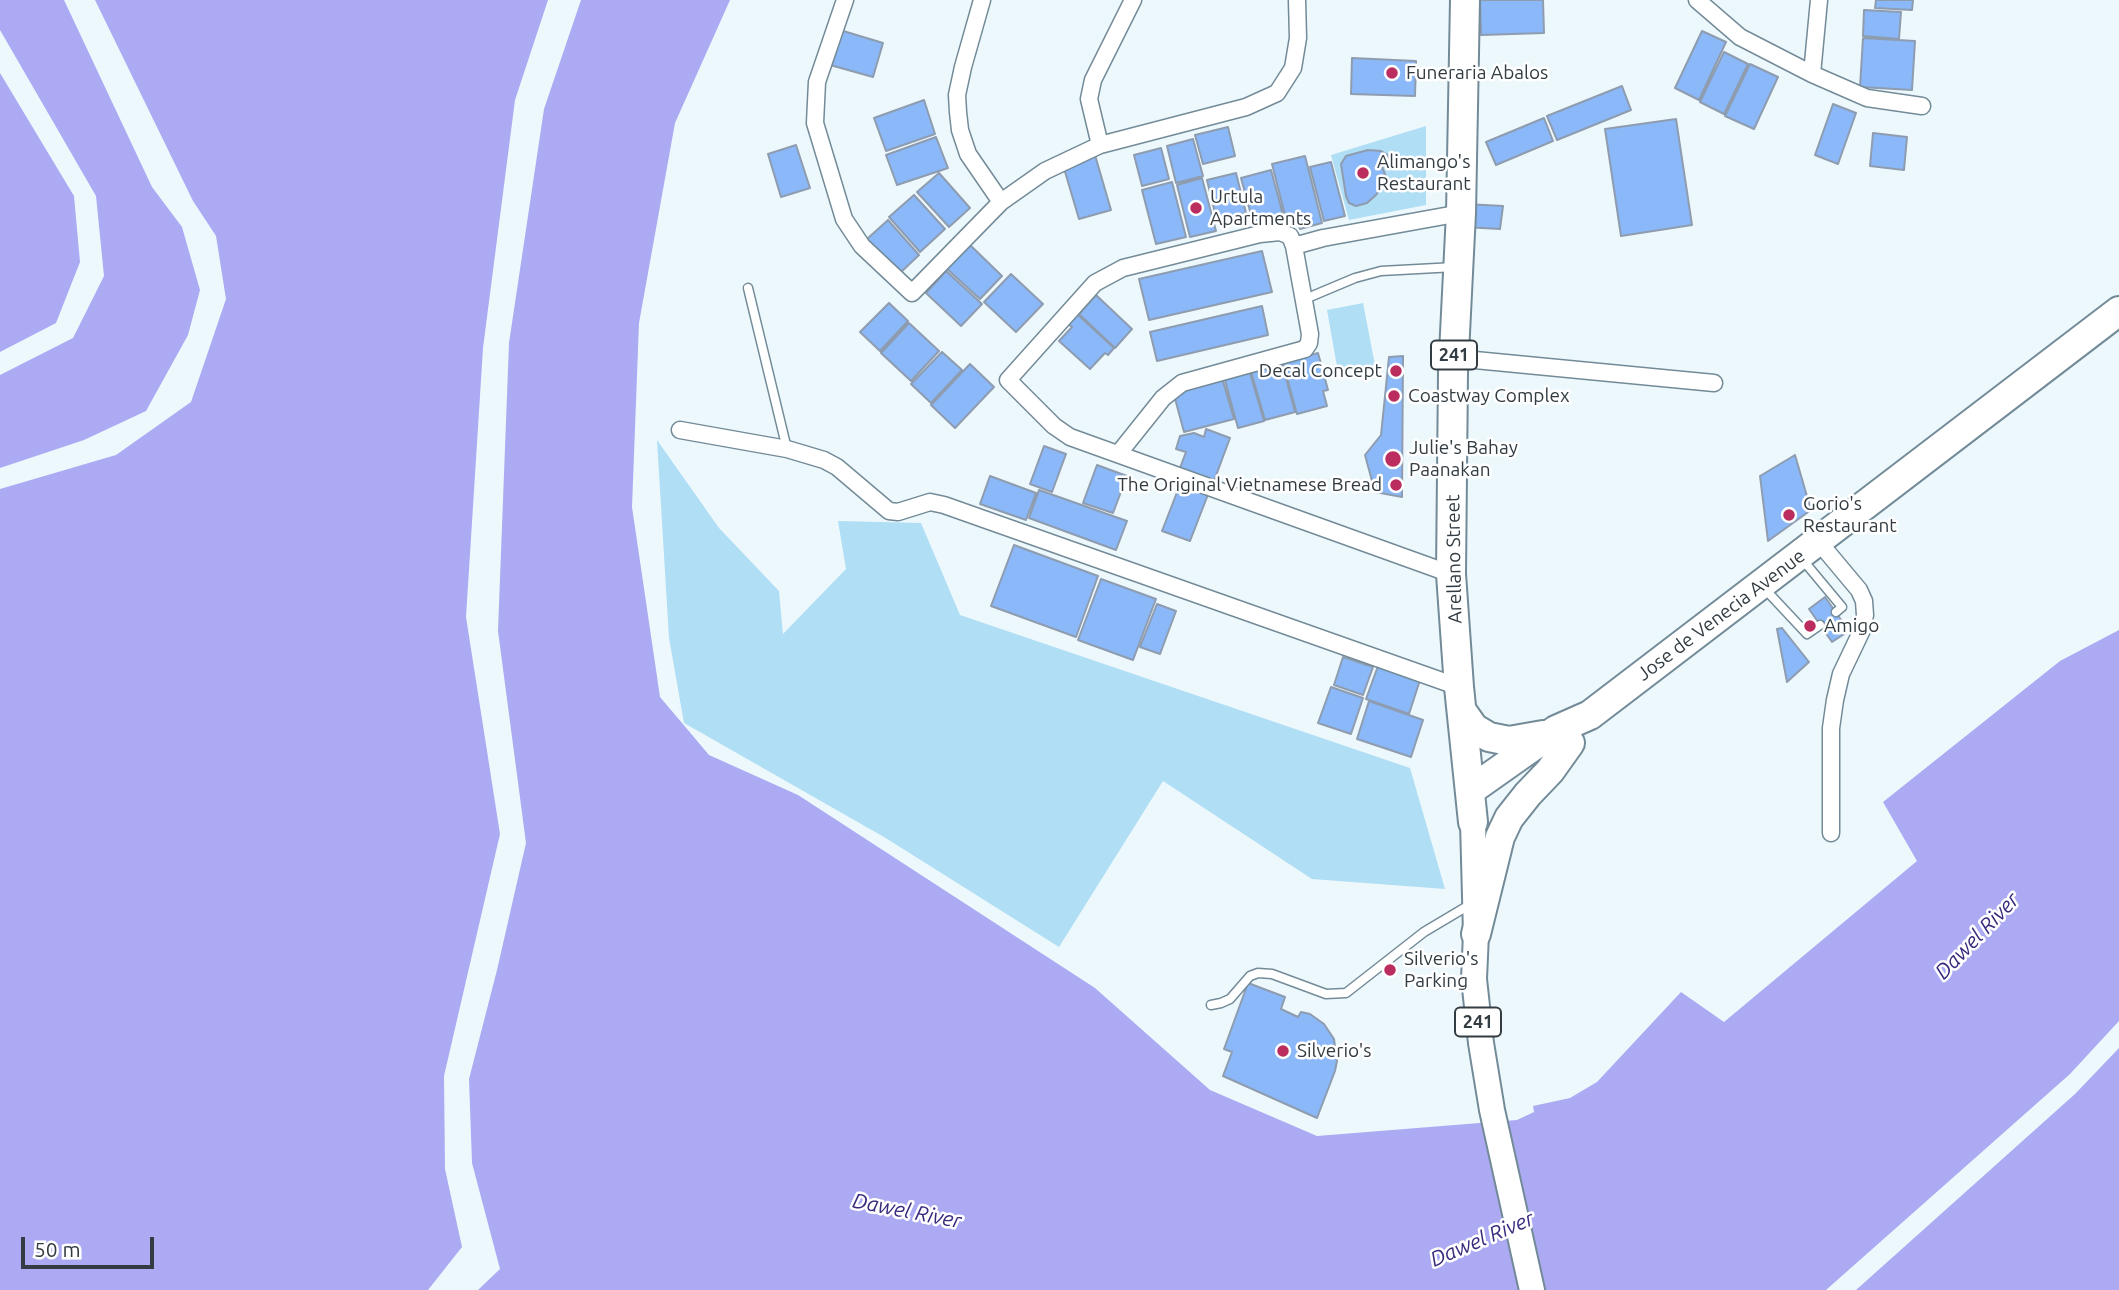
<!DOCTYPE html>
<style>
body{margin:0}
#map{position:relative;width:2119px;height:1290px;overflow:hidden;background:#edf8fd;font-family:Ubuntu,sans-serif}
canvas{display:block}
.scale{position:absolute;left:21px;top:1237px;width:133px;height:32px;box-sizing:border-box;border:4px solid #323c42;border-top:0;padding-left:9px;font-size:21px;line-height:24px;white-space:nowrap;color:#323c42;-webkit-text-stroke:5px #fff;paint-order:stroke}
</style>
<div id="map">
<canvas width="2119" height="1290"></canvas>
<div class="scale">50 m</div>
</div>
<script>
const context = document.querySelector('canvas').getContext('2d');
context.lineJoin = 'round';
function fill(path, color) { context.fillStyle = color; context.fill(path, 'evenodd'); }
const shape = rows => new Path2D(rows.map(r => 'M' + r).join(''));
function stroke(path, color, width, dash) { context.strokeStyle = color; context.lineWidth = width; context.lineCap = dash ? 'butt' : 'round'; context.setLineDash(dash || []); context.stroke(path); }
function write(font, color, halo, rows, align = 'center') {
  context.font = font + ' Ubuntu,sans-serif'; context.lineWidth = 5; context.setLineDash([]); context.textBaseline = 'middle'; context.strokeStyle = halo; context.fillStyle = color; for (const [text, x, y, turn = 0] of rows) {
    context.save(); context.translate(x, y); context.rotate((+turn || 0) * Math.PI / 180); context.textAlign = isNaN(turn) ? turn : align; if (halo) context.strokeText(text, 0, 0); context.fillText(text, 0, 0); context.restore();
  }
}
fill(shape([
 [1426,126,1426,205,1349,220,1331,155],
 [1363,303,1375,365,1338,372,1327,310],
 [657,440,719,528,779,591,783,634,846,569,838,521,921,523,960,615,1410,768,1445,889,1312,879,1163,781,1059,947,884,837,684,723,669,638]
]), '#afdef5');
fill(shape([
 [0,0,64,0,152,187,182,227,200,290,188,335,146,411,84,440,0,468,0,375,73,338,104,276,96,196,0,30],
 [95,0,548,0,515,100,483,348,466,617,500,834,444,1076,445,1169,462,1247,428,1290,0,1290,0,489,116,455,191,402,226,299,216,236,193,201],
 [581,0,730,0,675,123,639,323,632,507,660,697,709,755,798,795,1095,988,1210,1090,1317,1136,1517,1120,1534,1112,1533,1106,1570,1098,1597,1082,1681,992,1724,1022,1917,861,1883,802,2060,661,2119,630,2119,1021,2070,1074,1826,1290,478,1290,500,1269,472,1163,469,1079,497,970,526,843,498,631,509,343,544,109],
 [0,73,74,196,80,262,56,323,0,352],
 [2119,1048,2119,1290,1856,1290,2075,1094]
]), '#abaaf3');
const building = shape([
 [1480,0,1543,0,1544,33,1481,35,1480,0],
 [1876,0,1913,0,1912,10,1875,8,1876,0],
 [1864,10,1901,12,1899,39,1863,36,1864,10],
 [840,30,883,43,873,77,830,65,840,30],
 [1702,31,1726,42,1699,100,1675,88,1702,31],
 [1863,38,1915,41,1912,90,1860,87,1863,38],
 [1724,52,1748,64,1724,114,1700,102,1724,52],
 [1352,58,1416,61,1415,96,1351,94,1352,58],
 [1750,64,1778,77,1754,129,1725,116,1750,64],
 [1622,86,1631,110,1557,140,1547,116,1622,86],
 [924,100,935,134,886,151,874,118,924,100],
 [1833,104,1856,113,1838,164,1815,155,1833,104],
 [1544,118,1553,141,1496,165,1486,142,1544,118],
 [1676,119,1692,225,1621,236,1605,129,1676,119],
 [1228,127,1235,156,1203,164,1195,135,1228,127],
 [1873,133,1907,137,1904,170,1870,166,1873,133],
 [936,137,948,168,897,185,886,155,936,137],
 [1193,139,1203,176,1176,183,1167,146,1193,139],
 [796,145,810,188,781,197,768,154,796,145],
 [1161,148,1169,179,1142,186,1134,155,1161,148],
 [1368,150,1381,151,1388,155,1389,160,1387,165,1382,167,1387,179,1376,195,1367,203,1356,206,1349,203,1346,196,1341,164,1346,156,1368,150],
 [1095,155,1111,210,1079,219,1063,165,1095,155],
 [1305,156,1322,223,1300,229,1296,217,1286,219,1272,164,1305,156],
 [1331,162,1345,216,1324,221,1310,167,1331,162],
 [1271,170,1283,215,1253,222,1241,178,1271,170],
 [939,173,970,208,949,227,917,192,939,173],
 [1236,173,1246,213,1217,221,1207,180,1236,173],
 [1202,178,1216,231,1190,237,1177,185,1202,178],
 [1172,182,1186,237,1156,244,1142,190,1172,182],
 [914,195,945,229,920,252,889,217,914,195],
 [1466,204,1503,206,1500,229,1464,227,1466,204],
 [888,220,919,255,899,274,867,239,888,220],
 [968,243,1002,276,980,299,945,267,968,243],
 [1262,251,1272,292,1149,320,1139,279,1262,251],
 [946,271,982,304,961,326,926,293,946,271],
 [1011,274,1043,304,1016,332,984,302,1011,274],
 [1096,295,1132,329,1115,348,1079,314,1096,295],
 [889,303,908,321,880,351,860,332,889,303],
 [1262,306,1268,335,1157,361,1150,332,1262,306],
 [1077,314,1114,348,1108,355,1105,353,1090,369,1059,341,1072,327,1068,324,1077,314],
 [909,323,939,351,911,381,881,353,909,323],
 [942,352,962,370,931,403,911,384,942,352],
 [1318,353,1328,390,1323,391,1327,406,1297,414,1283,363,1318,353],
 [1403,356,1402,497,1375,492,1365,455,1381,435,1389,357,1403,356],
 [1281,359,1295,412,1265,420,1250,368,1281,359],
 [970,364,994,387,955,428,931,405,970,364],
 [1248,366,1264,421,1238,428,1223,373,1248,366],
 [1222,378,1234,419,1184,432,1173,391,1222,378],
 [1206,429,1230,438,1214,481,1180,468,1186,452,1176,449,1180,436,1194,433,1204,437,1206,429],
 [1044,446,1066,454,1052,492,1030,484,1044,446],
 [1795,455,1811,510,1768,541,1760,476,1795,455],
 [1097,465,1127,476,1113,513,1083,503,1097,465],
 [990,476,1036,493,1026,520,980,504,990,476],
 [1181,482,1209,492,1190,541,1162,531,1181,482],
 [1039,490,1127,521,1116,550,1029,518,1039,490],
 [1014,545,1098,576,1076,637,991,606,1014,545],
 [1101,579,1156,599,1133,660,1078,640,1101,579],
 [1825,597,1849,631,1832,642,1809,609,1825,597],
 [1157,604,1176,611,1160,654,1140,647,1157,604],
 [1782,628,1809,662,1787,682,1777,629,1782,628],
 [1343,657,1373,667,1363,695,1334,685,1343,657],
 [1378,666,1420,680,1409,714,1366,699,1378,666],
 [1331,687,1363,698,1351,734,1318,723,1331,687],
 [1369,701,1423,720,1411,757,1357,739,1369,701],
 [1248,983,1285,997,1281,1009,1298,1017,1301,1012,1310,1014,1324,1024,1334,1039,1337,1061,1335,1071,1317,1118,1223,1076,1232,1052,1224,1049,1248,983]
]);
fill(building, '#8bb8f8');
stroke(building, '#8e9cb0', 2);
const lane = shape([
 [748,288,787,449],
 [1305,299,1355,278,1381,271,1455,267],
 [1802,559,1842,607,1836,612],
 [1763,587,1807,634,1820,625],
 [1211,1005,1221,1003,1230,999,1250,976,1258,973,1272,974,1326,994,1346,993,1424,932,1471,904]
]);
const street = shape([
 [845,0,817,82,815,123,844,219,862,246,912,293,1001,202,1045,171,1100,145,1246,107,1277,93,1293,68,1298,38,1297,0],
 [982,0,963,67,957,95,958,112,960,130,968,154,1001,202],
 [1697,0,1740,37,1812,74,1867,98,1922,106],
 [1812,74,1819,0],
 [1100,145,1089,99,1093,80,1133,0],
 [1454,358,1714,383],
 [680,430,787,449,824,460,837,467,889,511,898,512,930,502,944,505,1459,687],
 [1119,453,1163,398,1182,383,1305,349,1309,343,1310,334,1294,246],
 [1818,541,1859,590,1864,601,1865,615,1862,630,1841,674,1835,700,1831,728,1831,833],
 [1451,574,1070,437,1054,426,1008,380,1095,283,1123,268,1260,234,1280,232,1290,236,1294,246,1323,238,1461,213]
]);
const primary = shape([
 [1473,822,1476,934,1474,979,1481,1043,1492,1110,1532,1290]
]);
const highway = shape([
 [1465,0,1461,213,1453,373,1451,574,1459,687,1473,822],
 [1462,711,1474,728,1489,737,1509,741,1543,735],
 [1471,790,1556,730,1590,715,2119,311],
 [1476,934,1500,837,1509,818,1528,794,1550,771,1570,743]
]);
stroke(lane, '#738b98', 11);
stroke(street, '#738b98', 19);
stroke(primary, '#738b98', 28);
stroke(highway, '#738b98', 32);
stroke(lane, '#fff', 8);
stroke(street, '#fff', 16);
stroke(primary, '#fff', 24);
stroke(highway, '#fff', 28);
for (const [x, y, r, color] of [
 [1392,73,7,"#bb2d5e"],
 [1363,173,7,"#bb2d5e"],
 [1196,208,7,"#bb2d5e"],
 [1396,371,7,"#bb2d5e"],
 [1394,396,7,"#bb2d5e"],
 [1393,459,9,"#bb2d5e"],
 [1396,485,7,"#bb2d5e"],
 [1789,515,7,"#bb2d5e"],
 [1810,626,7,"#bb2d5e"],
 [1390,970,7,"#bb2d5e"],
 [1283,1051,7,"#bb2d5e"]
]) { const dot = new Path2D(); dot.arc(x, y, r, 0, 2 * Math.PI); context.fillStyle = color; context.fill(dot); stroke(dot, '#fff', 2.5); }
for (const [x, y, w] of [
 [1454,355,46],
 [1478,1022,46]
]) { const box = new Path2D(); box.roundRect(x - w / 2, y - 14.5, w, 29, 5); context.fillStyle = '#fff'; context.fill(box); stroke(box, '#323c42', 2); }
write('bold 18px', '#323c42', null, [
 ["241",1454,355],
 ["241",1478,1022]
]);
write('19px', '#323c42', '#fff', [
 ["Funeraria Abalos",1406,73],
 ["Alimango's",1377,162],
 ["Restaurant",1377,184],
 ["Urtula",1210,197],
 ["Apartments",1210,219],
 ["Decal Concept",1382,371,"right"],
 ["Coastway Complex",1408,396],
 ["Julie's Bahay",1409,448],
 ["Paanakan",1409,470],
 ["The Original Vietnamese Bread",1382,485,"right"],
 ["Gorio's",1803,504],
 ["Restaurant",1803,526],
 ["Amigo",1824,626],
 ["Silverio's",1404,959],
 ["Parking",1404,981],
 ["Silverio's",1297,1051]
], 'left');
write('19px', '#323c42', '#fff', [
 ["Arellano Street",1454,559,-91],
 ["Jose de Venecia Avenue",1721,615,-37]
]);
write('italic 21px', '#382b7e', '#fff', [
 ["Dawel River",1977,936,-46],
 ["Dawel River",907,1211,11],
 ["Dawel River",1482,1239,-23]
]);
</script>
